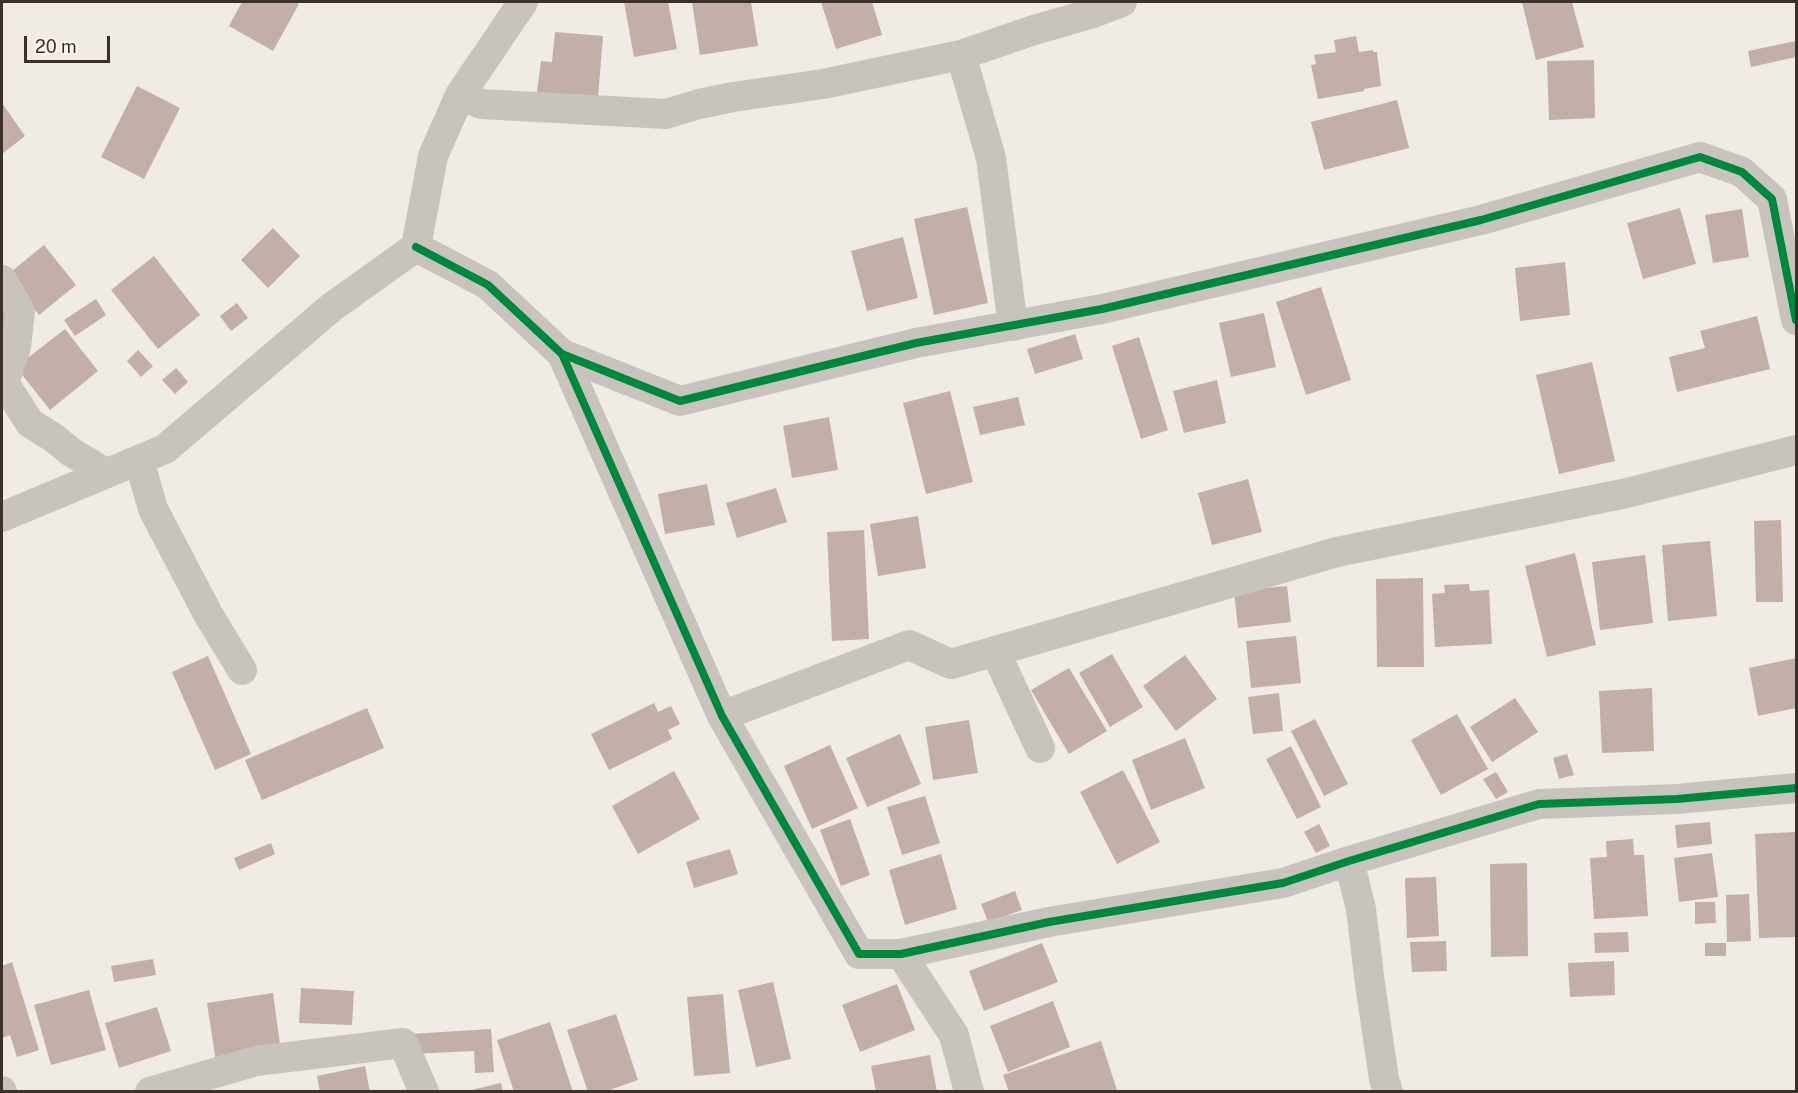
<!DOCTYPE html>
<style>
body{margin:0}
#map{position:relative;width:1798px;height:1093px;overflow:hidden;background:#f0ebe5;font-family:"Public Sans",sans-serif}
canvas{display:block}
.frame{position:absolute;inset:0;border:3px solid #3b302b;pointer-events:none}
.scale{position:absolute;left:24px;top:36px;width:86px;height:27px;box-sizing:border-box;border:3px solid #3b302b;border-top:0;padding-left:8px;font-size:18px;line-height:21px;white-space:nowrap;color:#3b302b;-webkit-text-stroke:4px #fbf5ee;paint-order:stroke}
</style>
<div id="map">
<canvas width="1798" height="1093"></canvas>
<div class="frame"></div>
<div class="scale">20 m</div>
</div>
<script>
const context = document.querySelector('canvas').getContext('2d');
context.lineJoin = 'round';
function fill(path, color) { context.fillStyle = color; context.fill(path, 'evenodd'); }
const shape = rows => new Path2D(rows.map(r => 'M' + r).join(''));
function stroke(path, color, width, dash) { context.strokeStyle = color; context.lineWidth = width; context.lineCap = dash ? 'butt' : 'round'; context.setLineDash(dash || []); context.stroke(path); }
fill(shape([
 [242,2,295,2,299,4,273,51,229,26],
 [624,2,668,2,677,49,634,57],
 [692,2,751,2,758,46,700,55],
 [821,2,872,2,882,35,836,49],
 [1522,2,1572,2,1584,47,1536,60],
 [555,32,603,36,598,98,537,92,541,61,552,62],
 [1356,36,1359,52,1373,50,1373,52,1377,52,1381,86,1364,89,1364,91,1318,99,1311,65,1316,64,1314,55,1336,52,1334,40],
 [1796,41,1796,57,1751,67,1748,51],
 [1594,60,1595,118,1549,120,1547,61],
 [137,86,180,108,144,179,101,157],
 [1397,100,1409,148,1324,170,1311,122],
 [2,103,25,136,2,154],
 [967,207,988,303,934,315,914,219],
 [1680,208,1696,264,1643,279,1627,223],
 [1742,209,1749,257,1713,263,1705,215],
 [273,228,300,256,268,288,241,260],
 [903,237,918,298,867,311,851,251],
 [44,245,76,285,39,315,7,275],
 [154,256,200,315,158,349,111,290],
 [1565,262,1570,315,1520,321,1515,268],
 [1321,287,1351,380,1306,395,1276,302],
 [96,299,106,315,75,336,64,320],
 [2,303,15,329,2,337],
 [237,303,248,318,231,331,220,316],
 [1264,313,1276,367,1231,377,1219,323],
 [1757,316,1770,369,1677,392,1669,357,1705,348,1700,331],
 [65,329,98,371,50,410,16,367],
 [1075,334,1083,359,1035,374,1027,349],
 [1139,337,1168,430,1141,439,1112,346],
 [138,350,153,366,141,377,127,361],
 [1592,362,1615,461,1559,474,1536,375],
 [176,368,188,382,175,394,162,380],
 [1217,380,1226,423,1184,433,1173,391],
 [950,391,973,482,926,494,903,403],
 [1018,397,1025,425,980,435,973,407],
 [829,417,838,470,792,478,783,426],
 [1248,479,1262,532,1212,545,1198,493],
 [707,484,715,525,665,534,658,494],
 [776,488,787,522,737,538,726,503],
 [918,516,926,568,878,576,870,524],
 [1781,520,1783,602,1756,602,1754,521],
 [864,530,869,639,832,641,827,532],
 [1710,541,1717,616,1668,621,1662,545],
 [1575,553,1596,645,1547,657,1525,566],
 [1645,555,1653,623,1600,630,1592,562],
 [1423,578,1424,667,1377,667,1376,579],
 [1469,584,1470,591,1489,590,1492,644,1435,647,1432,594,1445,593,1444,585],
 [1287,586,1291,622,1238,628,1234,591],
 [1296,636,1301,683,1251,688,1246,641],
 [1112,654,1143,707,1110,727,1079,673],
 [1185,655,1217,699,1176,731,1143,686],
 [208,656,251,754,215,770,172,672],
 [1796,658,1796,708,1758,716,1749,668],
 [1069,668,1107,731,1069,754,1031,690],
 [1652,688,1654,751,1602,753,1599,691],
 [1279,693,1283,731,1253,734,1248,697],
 [1515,698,1538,732,1492,762,1470,727],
 [654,703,658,712,671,706,680,724,668,730,672,739,609,770,591,734],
 [367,708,384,748,262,800,245,760],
 [1457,714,1488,769,1441,795,1411,740],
 [1315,719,1348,784,1324,796,1291,731],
 [969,720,978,773,933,780,925,727],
 [900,734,921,784,867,807,846,758],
 [1185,738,1205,788,1151,810,1132,760],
 [830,745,858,808,812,829,784,766],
 [1291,746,1321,807,1297,819,1266,759],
 [1567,754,1574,775,1559,779,1553,758],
 [1123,770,1160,842,1117,864,1080,792],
 [674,771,700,819,638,854,612,806],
 [1496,772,1508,792,1496,799,1483,779],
 [925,796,940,843,902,855,887,807],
 [850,819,870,875,841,886,820,830],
 [1710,822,1712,844,1677,848,1675,825],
 [1319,824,1330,846,1316,853,1304,832],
 [1796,832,1796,937,1759,938,1755,834],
 [1633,839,1634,855,1644,855,1648,916,1594,919,1590,858,1607,857,1606,841],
 [271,843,275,854,239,870,234,858],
 [730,849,738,874,694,888,686,862],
 [1712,853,1718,897,1679,902,1674,858],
 [941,854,957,909,905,925,889,870],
 [1527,863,1528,956,1491,957,1490,864],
 [1436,877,1439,936,1407,938,1405,878],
 [1015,891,1022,910,988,922,981,904],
 [1749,894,1751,941,1727,942,1726,895],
 [1695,902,1715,902,1716,923,1695,924],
 [1628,932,1629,952,1595,953,1594,933],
 [1446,941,1447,971,1412,972,1410,942],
 [1042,943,1058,982,984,1011,969,971],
 [1705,943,1726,943,1726,956,1705,956],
 [153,959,156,975,114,982,111,966],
 [1614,961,1615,995,1570,997,1568,963],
 [12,962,39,1050,17,1057,10,1035,2,1038,2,966],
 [773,982,791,1059,756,1067,738,990],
 [897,984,915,1030,860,1052,842,1005],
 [301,988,354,991,352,1025,299,1023],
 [89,990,106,1050,51,1065,34,1005],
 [273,993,281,1052,216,1062,207,1003],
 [723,994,730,1073,694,1076,687,997],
 [1053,1001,1070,1047,1008,1072,990,1026],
 [157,1007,171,1051,119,1068,105,1023],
 [616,1014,638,1080,604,1092,588,1092,567,1030],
 [550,1022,573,1092,514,1092,497,1040],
 [491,1029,494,1072,475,1073,474,1051,411,1054,410,1034],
 [1101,1041,1117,1090,1009,1092,1003,1075],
 [930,1055,937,1092,876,1092,871,1066],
 [365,1066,370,1092,320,1092,317,1076],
 [501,1083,503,1092,467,1092,467,1091]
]), '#c3afa7');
stroke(shape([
 [961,55,1034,30,1093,13,1122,2],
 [460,95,481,104,666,114,699,104,733,97,823,84,961,55,991,158,1013,326],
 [416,247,488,285,562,354,722,716,859,954,901,954,1049,922,1283,883,1349,861,1539,804,1677,799,1796,788],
 [2,280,20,311,16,347,4,383,30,423,54,438,71,452,106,473],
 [562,354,680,401,916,343,1102,309,1481,220,1700,157,1742,172,1772,199,1796,320],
 [139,460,153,509,208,614,242,670],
 [2,517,165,449,332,307,416,247,433,156,460,95,523,2],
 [995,651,1040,748],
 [722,716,909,645,951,664,1337,552,1627,493,1796,450],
 [1349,861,1361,909,1370,984,1384,1079,1388,1092],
 [901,954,954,1035,969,1092],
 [2,1091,2,1092],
 [150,1092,256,1061,403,1043,424,1092]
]), '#c9c3be', 30);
stroke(shape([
 [416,247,488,285,562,354,722,716,859,954,901,954,1049,922,1283,883,1349,861,1539,804,1677,799,1796,788],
 [562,354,680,401,916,343,1102,309,1481,220,1700,157,1742,172,1772,199,1796,320]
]), '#00873e', 8);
</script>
